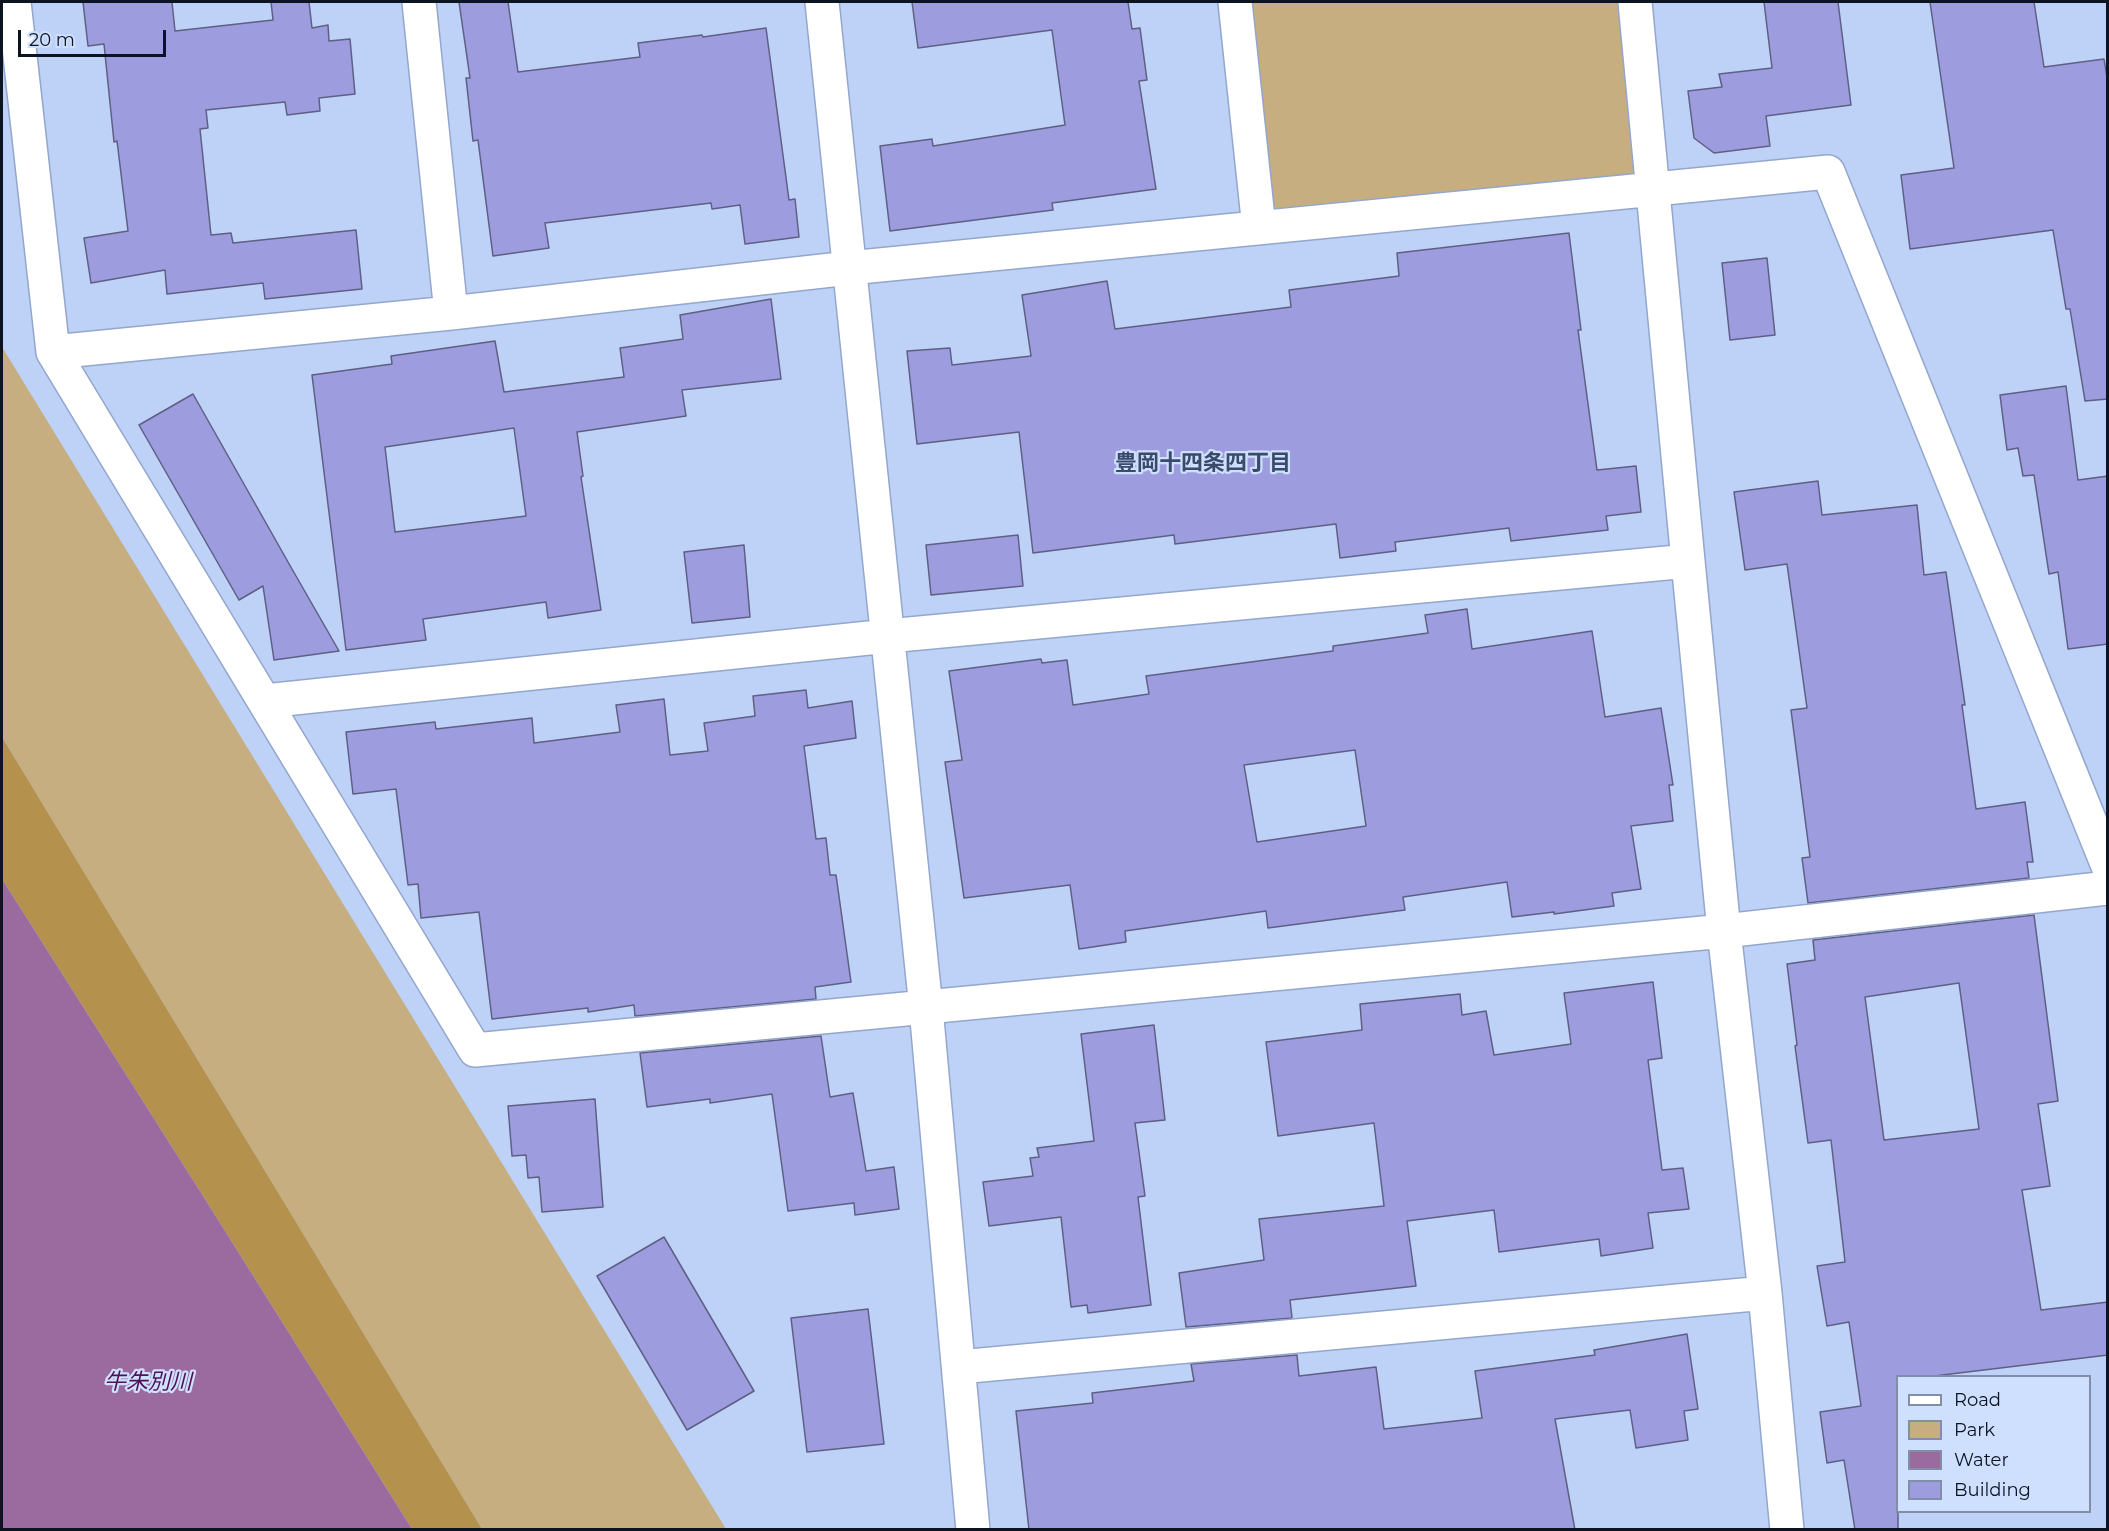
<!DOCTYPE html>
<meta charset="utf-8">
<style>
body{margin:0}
#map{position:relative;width:2109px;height:1531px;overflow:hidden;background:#bed2f8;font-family:Montserrat,sans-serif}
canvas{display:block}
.frame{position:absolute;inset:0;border:3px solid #0d1421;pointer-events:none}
.legend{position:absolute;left:1896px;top:1375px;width:195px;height:138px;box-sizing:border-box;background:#cfdffe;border:2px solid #818ea6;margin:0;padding:8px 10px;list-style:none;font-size:18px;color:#0d1421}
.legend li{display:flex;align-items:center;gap:12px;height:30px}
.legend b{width:30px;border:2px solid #818ea6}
.scale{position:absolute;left:18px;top:30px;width:148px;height:27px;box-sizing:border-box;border:3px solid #0d1421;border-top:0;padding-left:8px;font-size:18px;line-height:21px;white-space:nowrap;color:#0d1421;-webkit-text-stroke:4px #cfdffe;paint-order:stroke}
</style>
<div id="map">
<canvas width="2109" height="1531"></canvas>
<div class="frame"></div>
<ul class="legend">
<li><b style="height:8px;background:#fff"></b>Road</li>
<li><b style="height:16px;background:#c6ae81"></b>Park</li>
<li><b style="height:16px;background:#9b6ba0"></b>Water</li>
<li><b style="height:16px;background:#9c9cde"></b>Building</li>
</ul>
<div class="scale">20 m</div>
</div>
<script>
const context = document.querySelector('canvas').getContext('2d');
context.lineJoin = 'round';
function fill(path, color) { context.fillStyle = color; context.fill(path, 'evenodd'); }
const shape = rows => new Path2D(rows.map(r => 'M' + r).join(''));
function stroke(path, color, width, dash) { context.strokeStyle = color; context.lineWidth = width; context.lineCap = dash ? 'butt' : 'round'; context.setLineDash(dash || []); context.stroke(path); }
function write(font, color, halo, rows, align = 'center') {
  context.font = font + ' Montserrat,"Noto Sans JP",sans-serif'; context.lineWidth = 4.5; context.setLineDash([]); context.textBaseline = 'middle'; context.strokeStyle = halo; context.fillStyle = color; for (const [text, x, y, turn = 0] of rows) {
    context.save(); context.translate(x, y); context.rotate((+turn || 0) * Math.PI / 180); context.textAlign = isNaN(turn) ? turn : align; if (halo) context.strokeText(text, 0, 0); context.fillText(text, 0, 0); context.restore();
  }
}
fill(shape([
 [1235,2,1635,2,1654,189,1259,228],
 [2,347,726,1529,482,1529,2,737]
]), '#c6ae81');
fill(shape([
 [2,737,482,1529,412,1529,198,1188,2,879]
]), '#b4924d');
fill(shape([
 [2,879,198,1188,412,1529,2,1529]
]), '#9b6ba0');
const building = shape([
 [83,2,172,2,175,31,273,20,271,2,309,2,312,28,328,25,329,41,350,39,355,94,319,98,320,111,287,115,285,102,206,110,208,128,200,129,211,235,231,233,233,243,356,230,362,289,265,299,263,283,167,294,165,270,91,283,84,238,128,231,117,141,114,142,104,44,88,46,83,2],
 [459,2,508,2,518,72,640,57,638,43,702,35,703,37,766,28,789,200,795,199,799,237,745,244,740,205,712,209,711,203,545,223,549,248,493,256,478,140,473,141,466,78,470,78,459,2],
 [912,2,1128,2,1132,29,1140,28,1147,80,1139,81,1156,189,1052,203,1053,210,890,231,880,146,932,139,933,146,1065,125,1052,30,918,48,912,2],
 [1764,2,1838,2,1851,105,1766,116,1770,146,1714,153,1694,138,1688,91,1722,87,1719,74,1772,68,1764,2],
 [1930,2,2034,2,2044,67,2104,59,2108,84,2108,399,2085,401,2070,309,2066,309,2053,230,1910,249,1901,175,1954,168,1930,2],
 [1569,233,1581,330,1578,330,1597,470,1636,466,1641,512,1606,516,1608,530,1511,541,1509,528,1395,542,1396,551,1340,558,1336,524,1175,544,1174,535,1033,553,1019,432,917,444,907,351,950,348,952,365,1031,356,1022,295,1107,281,1115,329,1291,307,1289,290,1399,276,1397,253,1569,233],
 [1767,258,1775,335,1730,340,1722,263,1767,258],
 [771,299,781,379,682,390,686,416,577,432,583,476,581,477,601,610,548,618,546,602,423,619,426,640,346,650,312,375,392,364,391,356,495,341,504,392,624,377,620,348,683,339,680,315,771,299],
 [514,428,526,516,395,532,385,447,514,428],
 [2066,386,2078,480,2108,476,2108,644,2068,649,2058,572,2049,574,2034,475,2023,476,2018,448,2007,450,2000,395,2066,386],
 [193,394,292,569,339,651,274,660,263,586,239,600,139,425,193,394],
 [1818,481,1822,515,1917,505,1924,575,1946,572,1965,705,1962,705,1976,809,2025,802,2033,862,2027,862,2029,878,1808,903,1802,858,1810,857,1791,710,1807,708,1787,564,1745,570,1734,492,1818,481],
 [1018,535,1023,586,931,595,926,545,1018,535],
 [744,545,750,617,692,623,684,552,744,545],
 [1467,609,1472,649,1592,631,1605,717,1661,708,1673,785,1669,785,1673,821,1631,826,1641,889,1612,893,1614,906,1554,914,1554,912,1512,917,1507,882,1403,897,1405,910,1268,928,1266,911,1125,931,1126,942,1079,949,1070,885,964,898,945,762,962,760,949,671,1041,659,1042,663,1067,660,1073,705,1149,694,1146,676,1333,651,1333,646,1428,633,1425,615,1467,609],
 [1355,750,1366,826,1257,842,1244,765,1355,750],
 [806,690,808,708,852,701,856,738,804,746,816,839,826,838,830,875,836,875,851,982,815,987,816,999,635,1016,634,1005,588,1012,588,1008,492,1019,479,912,421,918,418,884,408,885,396,789,353,794,346,732,435,722,436,729,532,718,534,743,620,732,616,705,664,699,670,755,708,751,704,723,755,716,753,696,806,690],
 [2034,915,2058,1101,2038,1104,2050,1186,2022,1190,2041,1310,2108,1302,2108,1355,1926,1377,1898,1377,1898,1530,1855,1530,1844,1460,1827,1463,1820,1412,1861,1406,1849,1322,1827,1326,1817,1266,1845,1262,1831,1140,1808,1143,1795,1046,1797,1045,1787,964,1815,960,1813,940,2034,915],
 [1959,983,1979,1129,1884,1140,1865,997,1959,983],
 [1653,982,1662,1058,1648,1060,1662,1170,1683,1168,1689,1209,1648,1213,1653,1248,1601,1256,1599,1239,1499,1252,1494,1210,1407,1221,1416,1286,1290,1300,1292,1318,1186,1327,1179,1273,1264,1260,1259,1219,1384,1206,1374,1123,1278,1136,1266,1042,1362,1030,1360,1004,1460,994,1462,1015,1486,1011,1494,1055,1571,1044,1564,993,1653,982],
 [1154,1025,1165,1120,1135,1123,1145,1196,1138,1197,1151,1305,1088,1313,1087,1305,1071,1307,1061,1217,989,1226,983,1182,1033,1176,1030,1158,1039,1157,1037,1148,1094,1141,1081,1034,1154,1025],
 [821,1036,830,1097,853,1093,866,1171,894,1167,899,1209,855,1215,854,1203,788,1211,772,1094,710,1103,710,1099,647,1107,640,1053,821,1036],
 [595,1099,603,1207,542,1212,539,1177,528,1178,526,1155,512,1156,508,1106,595,1099],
 [664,1237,754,1391,687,1430,597,1276,664,1237],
 [868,1309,884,1444,807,1452,791,1318,868,1309],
 [1687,1334,1698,1409,1684,1411,1688,1440,1636,1448,1630,1410,1555,1419,1575,1530,1029,1530,1016,1411,1093,1403,1092,1393,1194,1381,1191,1364,1297,1355,1299,1376,1376,1367,1384,1429,1482,1418,1475,1371,1595,1355,1594,1350,1687,1334]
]);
fill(building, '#9c9cde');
stroke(building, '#5f5f84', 1.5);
const street = shape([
 [14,2,53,352,475,1050,1724,931,2108,888],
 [419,2,451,313],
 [822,2,926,1008,973,1530],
 [1235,2,1259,228],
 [1635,2,1688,561,1724,931,1765,1293,1787,1530],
 [53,352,451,313,849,268,1828,172,2108,866],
 [265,701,888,636,1688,561],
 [959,1367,1765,1293]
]);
stroke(street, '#94a6cb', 36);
stroke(street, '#fff', 33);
write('bold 22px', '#3a4a6a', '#cfdffe', [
 ["豊岡十四条四丁目",1203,464]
]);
write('italic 22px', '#4f1155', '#cfdffe', [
 ["牛朱別川",148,1383]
]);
</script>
